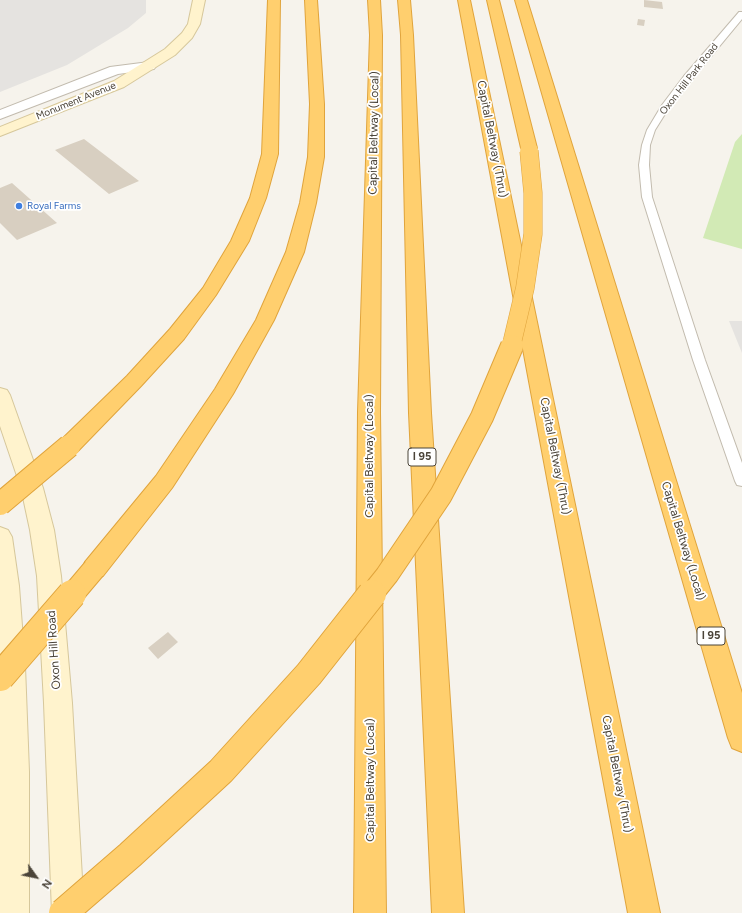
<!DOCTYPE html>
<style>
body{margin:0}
#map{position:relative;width:742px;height:913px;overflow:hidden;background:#f6f3ec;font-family:Figtree,sans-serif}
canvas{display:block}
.north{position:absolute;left:16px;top:857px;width:40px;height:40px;-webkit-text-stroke:3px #fff;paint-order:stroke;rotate:123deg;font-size:11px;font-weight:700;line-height:16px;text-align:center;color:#4b4439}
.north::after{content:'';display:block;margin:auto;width:14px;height:18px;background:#4b4439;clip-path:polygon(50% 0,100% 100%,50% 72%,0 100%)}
</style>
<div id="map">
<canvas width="742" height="913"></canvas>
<div class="north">N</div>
</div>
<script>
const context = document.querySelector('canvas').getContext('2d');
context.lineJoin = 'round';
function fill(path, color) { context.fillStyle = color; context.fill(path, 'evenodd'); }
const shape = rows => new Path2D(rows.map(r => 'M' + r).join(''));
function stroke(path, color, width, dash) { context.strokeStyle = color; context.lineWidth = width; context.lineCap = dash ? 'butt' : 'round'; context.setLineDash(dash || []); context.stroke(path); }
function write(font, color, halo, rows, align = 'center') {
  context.font = font + ' Figtree,sans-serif'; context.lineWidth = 3.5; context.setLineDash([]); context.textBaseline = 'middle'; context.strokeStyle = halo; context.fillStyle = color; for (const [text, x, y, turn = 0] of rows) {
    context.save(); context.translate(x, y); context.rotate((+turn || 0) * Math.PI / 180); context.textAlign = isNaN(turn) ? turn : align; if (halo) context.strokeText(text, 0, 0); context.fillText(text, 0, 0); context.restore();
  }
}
fill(shape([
 [742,134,742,249,703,238,735,142]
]), '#d2eab5');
fill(shape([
 [0,0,146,0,146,13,128,28,67,65,0,92],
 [729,321,742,321,742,353]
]), '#e5e3e0');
fill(shape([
 [644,0,662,2,663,9,644,7],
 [638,19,645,20,644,26,637,25],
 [84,139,139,181,109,194,55,150],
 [12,183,57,223,17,240,0,223,0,188],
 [168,632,178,642,158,659,148,648]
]), '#d8cfc1');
const lane = shape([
 [739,12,742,12,742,19,670,106,655,130,650,145,649,165,652,197,705,360,742,463,742,486,737,485,735,481,693,360,642,197,639,165,642,145,647,130,662,105,684,76,739,12]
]);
const street = shape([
 [149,62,154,63,156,66,154,69,118,74,0,119,0,110,110,67,149,62]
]);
const secondary = shape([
 [193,0,205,0,200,24,192,38,175,55,124,87,0,136,0,127,114,81,165,49,182,33,188,24,193,0],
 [0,388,7,390,10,395,43,488,54,530,61,576,72,703,84,913,52,913,44,703,37,576,30,530,21,488,0,426,0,388],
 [0,527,8,530,12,537,19,586,25,666,29,772,29,913,0,913,0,527]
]);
const highway = shape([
 [268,0,280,0,278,154,266,198,249,241,216,295,184,339,141,386,77,452,69,454,61,452,58,446,61,440,127,376,170,329,203,288,231,241,250,198,262,154,268,0],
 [305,0,317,0,324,104,324,157,316,203,304,252,274,320,233,394,172,488,103,576,94,579,85,576,82,569,85,562,156,476,215,389,256,320,286,252,300,203,308,157,310,104,305,0],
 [368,0,380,0,382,35,380,412,386,913,354,913,358,412,370,35,368,0],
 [398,0,410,0,413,35,431,413,464,913,432,913,409,413,401,35,398,0],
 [458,0,470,0,660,913,628,913,458,0],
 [487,0,499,0,537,148,534,151,529,153,524,151,521,148,487,0],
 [515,0,527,0,742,693,742,752,732,748,728,738,515,0]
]);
stroke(lane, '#c2bbae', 2);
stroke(street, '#c2bbae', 2);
stroke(secondary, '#d6c79b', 2);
stroke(highway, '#e0a43c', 2);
fill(lane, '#fff');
fill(street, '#fff');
fill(secondary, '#fff3cd');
fill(highway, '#ffcf6e');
const highwayBridgeFar3 = shape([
 [529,148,529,152]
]);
const highwayBridgeFar2 = shape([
 [511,347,525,288,533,234,533,193,529,151]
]);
const highwayBridgeFar1 = shape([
 [0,504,69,446],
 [72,595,94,569],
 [371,595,387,575,441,495,482,417,512,346]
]);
const highwayBridge = shape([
 [0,677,72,594],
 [63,913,130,855,221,771,309,674,372,594]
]);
stroke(highwayBridgeFar3, '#e0a43c', 14, []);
stroke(highwayBridgeFar2, '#e0a43c', 19, []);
stroke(highwayBridgeFar1, '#e0a43c', 24, []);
stroke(highwayBridge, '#e0a43c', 30, []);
stroke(highwayBridgeFar3, '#ffcf6e', 14);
stroke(highwayBridgeFar2, '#ffcf6e', 18);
stroke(highwayBridgeFar1, '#ffcf6e', 22);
stroke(highwayBridge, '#ffcf6e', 28);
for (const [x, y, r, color] of [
 [19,206,4,"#3f7fe0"]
]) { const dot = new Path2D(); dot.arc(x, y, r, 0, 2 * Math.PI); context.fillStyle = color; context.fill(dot); stroke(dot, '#fff', 1.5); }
write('10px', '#4b4439', '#fff', [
 ["Oxon Hill Park Road",689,79,-52],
 ["Monument Avenue",76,101,-22]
]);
write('10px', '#366cbe', '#fff', [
 ["Royal Farms",27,206]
], 'left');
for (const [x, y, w] of [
 [422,457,28],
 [711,636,28]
]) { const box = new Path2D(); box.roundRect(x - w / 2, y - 9, w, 18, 3); context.fillStyle = '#fff'; context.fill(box); stroke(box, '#4b4439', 1); }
write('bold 11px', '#4b4439', null, [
 ["I 95",422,457],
 ["I 95",711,636]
]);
write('12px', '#4b4439', '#fff', [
 ["Capital Beltway (Local)",374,133,-89],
 ["Capital Beltway (Thru)",492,139,79],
 ["Capital Beltway (Local)",369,456,-90],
 ["Capital Beltway (Thru)",555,456,79],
 ["Capital Beltway (Local)",683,541,73],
 ["Oxon Hill Road",54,650,-94],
 ["Capital Beltway (Thru)",617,774,79],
 ["Capital Beltway (Local)",370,780,-90]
]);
</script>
